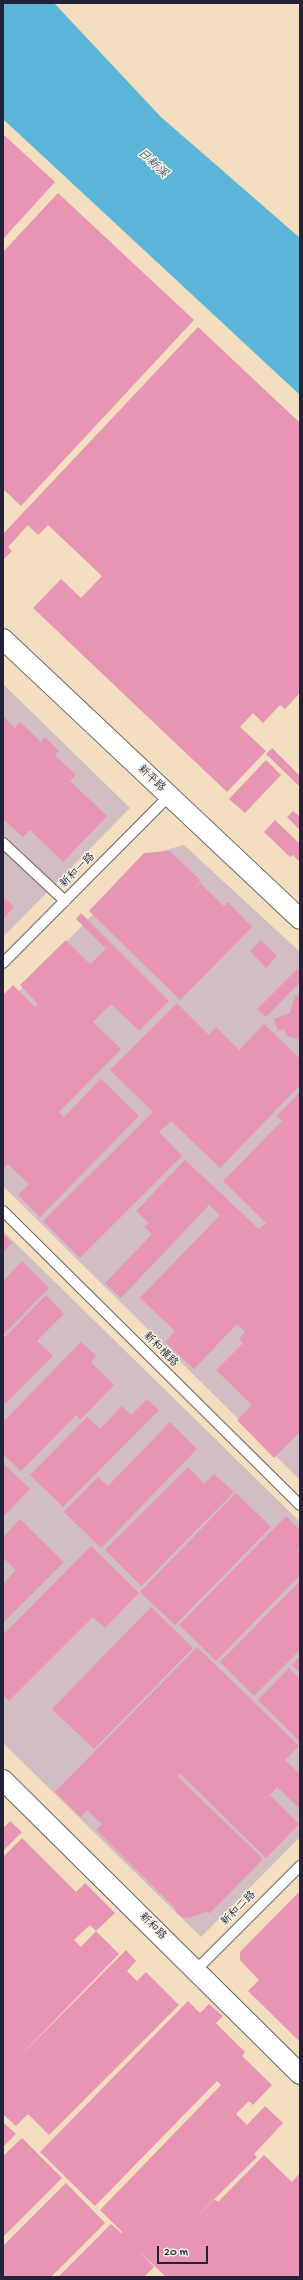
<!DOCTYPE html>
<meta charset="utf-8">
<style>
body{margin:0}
#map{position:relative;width:303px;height:2280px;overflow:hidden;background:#f3dec0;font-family:"Gochi Hand",sans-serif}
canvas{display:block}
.frame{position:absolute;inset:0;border:4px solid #22223b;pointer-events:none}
.scale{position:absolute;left:157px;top:2246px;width:51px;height:18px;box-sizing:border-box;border:2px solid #22223b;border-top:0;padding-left:5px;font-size:12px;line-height:14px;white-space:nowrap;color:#22223b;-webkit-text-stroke:3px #fcf5e5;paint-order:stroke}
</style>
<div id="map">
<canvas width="303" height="2280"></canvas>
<div class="frame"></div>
<div class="scale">20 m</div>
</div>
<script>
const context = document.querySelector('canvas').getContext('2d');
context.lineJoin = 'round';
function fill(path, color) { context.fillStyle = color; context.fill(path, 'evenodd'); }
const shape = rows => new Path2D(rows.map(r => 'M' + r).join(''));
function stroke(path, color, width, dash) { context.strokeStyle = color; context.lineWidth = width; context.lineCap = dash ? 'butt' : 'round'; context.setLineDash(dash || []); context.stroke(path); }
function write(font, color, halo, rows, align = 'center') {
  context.font = font + ' "Gochi Hand","LXGW WenKai TC",sans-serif'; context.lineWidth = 3; context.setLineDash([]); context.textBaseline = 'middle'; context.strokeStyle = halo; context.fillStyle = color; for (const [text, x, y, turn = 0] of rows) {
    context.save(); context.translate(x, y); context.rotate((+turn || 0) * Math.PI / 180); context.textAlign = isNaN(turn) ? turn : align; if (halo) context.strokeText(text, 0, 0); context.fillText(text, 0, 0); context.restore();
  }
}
fill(shape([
 [3,684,130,808,3,937],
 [184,845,300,952,300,1480,3,1186,3,1008,151,854],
 [3,1231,300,1522,300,1837,201,1937,3,1743]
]), '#d2bec2');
fill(shape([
 [3,3,54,3,161,117,300,238,300,395,3,119]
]), '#5bb5d9');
fill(shape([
 [3,134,55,182,3,239],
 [58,193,194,320,21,506,3,489,3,252],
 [198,327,300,423,300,693,285,709,280,705,263,723,253,713,240,727,266,751,227,792,33,608,61,579,81,598,102,576,48,525,38,535,28,525,8,547,12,551,3,560,3,534],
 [3,716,15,728,20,722,41,742,45,737,59,751,55,755,76,775,70,781,107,816,63,862,30,830,23,837,3,819],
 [272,748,300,776,300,787,266,754],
 [266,760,281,775,245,813,229,799],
 [293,811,300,817,300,830,287,817],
 [275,820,300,844,300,862,293,855,290,857,264,832],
 [170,851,201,881,169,914,200,883,224,906,228,902,252,927,180,1000,89,911,144,853],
 [3,896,14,907,3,919],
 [81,913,169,1001,139,1031,111,1004,93,1022,121,1049,59,1112,64,1117,101,1079,139,1116,40,1217,18,1195,29,1184,8,1164,3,1169,3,995,13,985,35,1007,38,1004,20,985,66,940,90,964,106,949,76,919],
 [261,940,277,956,266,968,250,951],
 [297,969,300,972,300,982,266,1017,257,1009],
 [295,995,300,996,300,1040,287,1036,284,1029,278,1031,274,1019,290,1013],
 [177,1003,209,1035,216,1027,239,1050,264,1024,300,1059,300,1085,220,1168,171,1121,159,1132,182,1156,80,1258,43,1221,153,1112,110,1070],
 [300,1092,300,1432,274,1458,237,1420,252,1405,216,1370,243,1343,239,1339,245,1332,237,1324,194,1369,165,1342,175,1331,140,1298,220,1215,209,1205,121,1298,105,1283,152,1234,144,1227,149,1223,136,1211,185,1160,259,1229,266,1223,223,1181,282,1121,277,1116],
 [3,1234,12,1243,3,1252],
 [22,1261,49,1288,3,1335,3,1281],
 [46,1295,64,1314,37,1341,53,1356,3,1406,3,1339],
 [81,1342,96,1356,91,1362,114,1385,80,1420,76,1415,21,1471,3,1454,3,1422],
 [147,1399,159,1410,63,1507,30,1475,87,1417,100,1429,122,1406,131,1415],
 [170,1422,197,1449,101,1548,64,1512,98,1477,108,1486],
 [3,1463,30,1489,3,1517],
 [188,1467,204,1484,214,1474,234,1492,141,1586,105,1550],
 [236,1493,271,1527,175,1625,140,1592],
 [286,1516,300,1530,300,1548,297,1551,300,1555,300,1575,216,1661,179,1625],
 [20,1519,64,1562,3,1623,3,1584,16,1570,3,1557,3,1537],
 [91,1546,139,1593,105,1628,93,1617,9,1701,3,1695,3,1635],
 [300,1581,300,1650,254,1696,220,1662],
 [151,1607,193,1648,94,1749,52,1709],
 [197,1647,299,1746,285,1760,300,1774,300,1809,277,1787,270,1795,299,1824,266,1858,180,1773,178,1777,263,1859,210,1913,205,1912,189,1918,182,1917,176,1912,175,1908,96,1830,102,1824,87,1810,81,1817,55,1792],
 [300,1656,300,1673,292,1665],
 [289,1668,300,1679,300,1742,258,1700],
 [10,1821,22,1832,3,1851,3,1828],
 [22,1838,76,1892,85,1883,115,1913,96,1931,90,1925,74,1940,81,1947,96,1931,119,1954,15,2061,126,1950,136,1961,127,1971,137,1981,146,1972,179,2005,49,2135,28,2114,16,2126,3,2114,3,1857],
 [300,1891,300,2042,248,1991,259,1980,240,1960,240,1952],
 [188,2001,200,2013,209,2004,223,2016,216,2023,245,2052,242,2056,272,2085,253,2105,249,2101,236,2114,247,2125,265,2106,283,2123,254,2154,257,2157,178,2235,214,2199,218,2202,264,2155,292,2182,300,2173,300,2277,166,2277,139,2251,154,2267,144,2277,58,2277,111,2224,121,2233,122,2232,100,2210,221,2085,217,2081,95,2206,40,2152],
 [3,2122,16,2134,3,2147],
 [22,2138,62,2178,3,2237,3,2156],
 [66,2183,105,2223,51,2277,3,2277,3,2246]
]), '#e794b5');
const lane = shape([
 [3,843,65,901],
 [3,963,169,796],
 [3,1211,300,1505],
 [196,1970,300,1866]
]);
const street = shape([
 [3,639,300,919],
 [3,1780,300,2074]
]);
stroke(lane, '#6b646a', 12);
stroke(street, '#6b646a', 22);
stroke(lane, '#fff', 10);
stroke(street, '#fff', 20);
write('11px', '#22223b', '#fcf5e5', [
 ["新平路",151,779,43],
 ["新和一路",78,871,-45],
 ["新和橫路",160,1350,45],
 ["新和二路",239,1909,-45],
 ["新和路",152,1927,45]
]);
write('italic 12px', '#365572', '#fcf5e5', [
 ["日新溪",152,164,43]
]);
</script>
